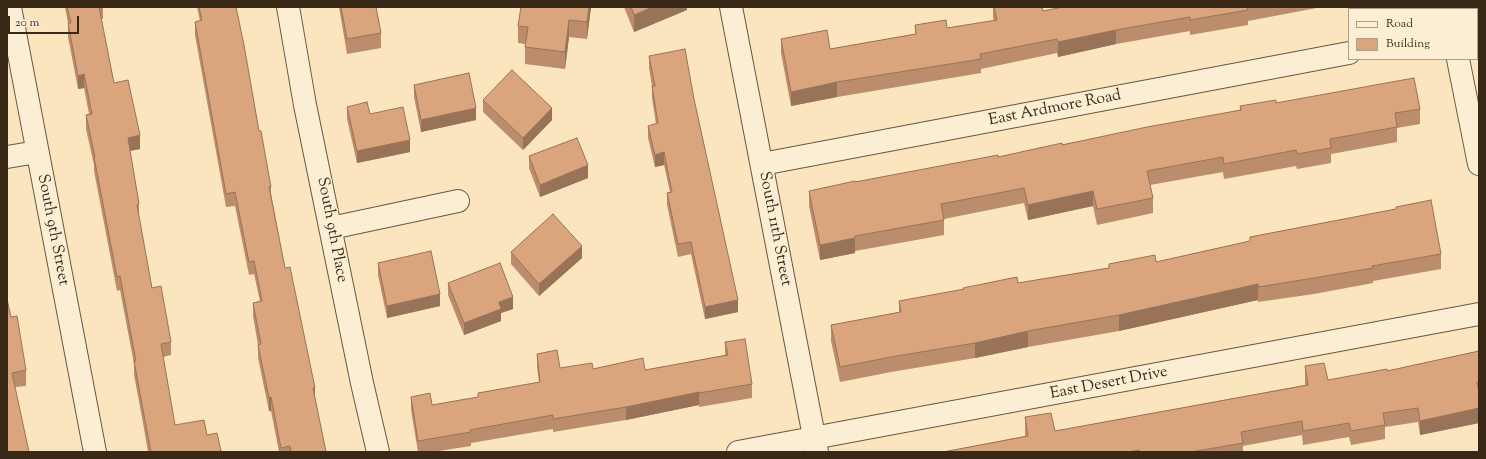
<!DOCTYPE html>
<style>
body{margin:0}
#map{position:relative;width:1486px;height:459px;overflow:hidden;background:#fae5bf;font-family:"Sorts Mill Goudy",serif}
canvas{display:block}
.frame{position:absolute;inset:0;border:8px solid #392916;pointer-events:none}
.legend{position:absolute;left:1348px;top:8px;width:130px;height:52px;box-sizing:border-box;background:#fceed5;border:1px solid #ae9f89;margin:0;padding:5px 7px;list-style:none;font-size:12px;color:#392916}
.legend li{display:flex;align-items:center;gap:8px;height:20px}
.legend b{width:20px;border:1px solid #ae9f89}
.scale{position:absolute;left:8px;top:16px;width:71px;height:18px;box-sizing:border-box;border:2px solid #392916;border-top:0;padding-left:5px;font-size:12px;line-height:14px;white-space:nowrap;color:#392916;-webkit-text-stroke:3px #fceed5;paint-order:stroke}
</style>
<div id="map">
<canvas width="1486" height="459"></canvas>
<div class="frame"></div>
<ul class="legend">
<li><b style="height:5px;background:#fceed5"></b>Road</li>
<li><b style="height:11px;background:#daa47d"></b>Building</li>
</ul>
<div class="scale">20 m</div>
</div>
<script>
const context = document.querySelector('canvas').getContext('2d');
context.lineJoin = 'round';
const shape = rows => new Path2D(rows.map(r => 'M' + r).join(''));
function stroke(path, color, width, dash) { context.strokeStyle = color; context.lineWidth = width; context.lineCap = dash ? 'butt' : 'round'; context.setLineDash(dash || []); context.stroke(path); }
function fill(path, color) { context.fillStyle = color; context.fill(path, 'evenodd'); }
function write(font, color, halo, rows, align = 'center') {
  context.font = font + ' "Sorts Mill Goudy",serif'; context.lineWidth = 3; context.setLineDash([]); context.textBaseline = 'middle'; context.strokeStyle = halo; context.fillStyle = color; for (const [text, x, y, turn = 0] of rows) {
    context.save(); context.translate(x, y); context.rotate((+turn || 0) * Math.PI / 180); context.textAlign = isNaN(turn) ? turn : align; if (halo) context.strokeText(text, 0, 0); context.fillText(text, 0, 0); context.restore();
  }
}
const minor = shape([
 [10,7,95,452],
 [288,7,305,105,362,383,378,452],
 [731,7,817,452],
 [1448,7,1449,9],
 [1458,59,1479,164],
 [7,157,37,152],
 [762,164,1349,53],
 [331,228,458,201],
 [738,452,1479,314]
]);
stroke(minor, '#695840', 24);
stroke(minor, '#fceed5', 22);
fill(shape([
 [65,7,103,7,103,19,101,19,114,83,140,149,130,151,139,204,139,218,152,288,171,342,171,355,163,357,175,425,207,435,221,451,221,452,148,452,143,423,134,375,134,364,120,290,117,291,94,171,94,165,86,129,86,115,89,114,84,88,78,89,68,37,68,23],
 [197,7,236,7,259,131,271,187,271,193,285,268,315,399,326,452,279,452,271,411,269,411,258,358,258,345,253,316,253,303,260,301,254,274,249,275,235,206,226,207,195,35,195,22,200,21],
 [339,7,376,7,381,33,381,48,347,54],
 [591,7,587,39,569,37,565,69,525,64,525,44,518,43,518,26],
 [624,7,687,7,687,10,634,32],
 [993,7,1042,7,1043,11,1063,7,1322,7,1248,21,1248,25,1190,35,1190,31,1116,44,1058,57,1057,53,981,69,981,73,837,97,791,106,781,53,781,39,830,49,915,34,915,25,947,28,994,21,993,17],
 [649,56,694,99,738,312,705,319,691,254,678,257,667,205,667,193,670,192,664,165,655,167,648,138,648,126,656,124,652,98,652,86,649,68],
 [414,85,476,120,421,132,414,97],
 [483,100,552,120,523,150,483,112],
 [1240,106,1420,109,1420,124,1397,128,1397,142,1331,154,1331,163,1297,169,1296,166,1224,179,1223,172,1150,185,1153,198,1153,213,1097,225,1093,206,1028,220,1024,203,944,219,944,235,855,251,855,253,820,260,809,206,809,191,998,157,1240,110],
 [347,107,370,114,410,152,357,163,347,119],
 [529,156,588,178,540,197,529,168],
 [1396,207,1441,254,1441,269,1373,281,1373,283,1314,294,1258,302,1258,300,1119,331,1028,347,975,358,891,372,840,382,831,341,831,325,899,312,899,301,1018,283,1109,268,1109,264,1156,262,1250,241,1250,237,1396,209],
 [511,252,582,258,539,296,511,264],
 [378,263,440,306,387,318,378,275],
 [448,283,513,309,501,313,501,321,464,335,448,295],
 [11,317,26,370,26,386,15,387,7,452],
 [725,342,752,384,752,398,699,407,699,405,626,420,553,432,553,429,471,443,471,446,432,452,418,452,411,410,411,397,432,405,478,397,478,393,539,382,537,367,537,354,560,368,645,370,725,355],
 [1479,351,1479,423,1420,435,1418,422,1385,427,1385,439,1351,445,1349,437,1303,445,1302,435,1243,446,1243,452,943,452,1025,436,1025,417,1055,431,1305,385,1305,366,1328,380,1387,371]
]), '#bb8d6c');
fill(shape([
 [589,7,591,7,587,39,587,22],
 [653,7,687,7,687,10,634,32,634,15],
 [569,20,569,37,565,69,565,52],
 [1116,30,1116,44,1058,57,1058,42],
 [84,74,84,88,78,89,78,76],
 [837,82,837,97,791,106,791,92],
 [476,108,476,120,421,132,421,120],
 [552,108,552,120,523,150,523,138],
 [140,135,140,149,128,151,128,138],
 [410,140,410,152,357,163,357,151],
 [664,152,664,165,655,167,655,155],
 [588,165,588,178,540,197,540,185],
 [1093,191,1093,206,1028,220,1028,205],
 [855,238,855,253,820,260,820,245],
 [582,246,582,258,539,296,539,284],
 [1258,284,1258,300,1119,331,1119,315],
 [440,294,440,306,387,318,387,306],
 [513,297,513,309,501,313,501,321,464,335,464,323,499,302],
 [738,300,738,312,705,319,705,307],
 [1028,331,1028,347,975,358,975,343],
 [313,388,315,388,315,401],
 [699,392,699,405,626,420,626,407],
 [271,397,271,411,269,411,269,398],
 [1479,408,1479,423,1420,435,1420,421]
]), '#997358');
const building = shape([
 [67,7,99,7,114,83,128,80,140,135,128,138,139,204,137,205,152,288,161,286,171,342,161,344,175,425,204,420,207,435,217,433,221,451,216,452,151,452,143,410,134,361,136,361,120,276,117,277,94,157,95,157,86,115,92,114,84,74,78,76,68,23,71,23,67,7],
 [199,7,236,7,244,45,259,131,261,131,271,187,269,187,285,268,290,267,315,388,313,388,326,452,291,452,290,446,281,448,271,397,269,398,258,345,261,344,253,303,262,301,254,261,249,262,235,192,226,194,195,22,202,20,199,7],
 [341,7,376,7,381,33,347,39,341,7],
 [521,7,589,7,587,22,569,20,565,52,525,47,528,27,518,26,521,7],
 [631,7,653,7,634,15,631,7],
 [994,7,1042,7,1043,11,1063,7,1247,7,1248,10,1190,20,1190,17,1116,30,1058,42,1057,39,980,54,981,59,837,82,791,92,781,39,827,30,830,49,916,34,915,25,946,20,947,28,997,20,994,7],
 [685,49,694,99,738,300,705,307,691,242,678,244,667,193,672,192,664,152,655,155,648,126,658,123,652,86,655,86,649,56,685,49],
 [512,70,552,108,523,138,483,100,512,70],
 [469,73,476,108,421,120,414,85,469,73],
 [1414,78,1420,109,1395,113,1397,127,1330,139,1331,148,1297,154,1296,150,1224,164,1223,157,1147,171,1153,198,1097,209,1093,191,1028,205,1024,188,941,204,944,220,855,236,855,238,820,245,809,191,855,181,855,182,998,155,998,157,1062,143,1062,145,1147,127,1241,110,1240,106,1276,100,1276,103,1414,78],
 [367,102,370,114,403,107,410,140,357,151,347,107,367,102],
 [577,138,588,165,540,185,529,156,577,138],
 [1431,200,1441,254,1372,266,1373,268,1314,278,1258,287,1258,284,1119,315,1028,331,975,343,891,357,840,367,831,325,901,312,899,301,964,289,963,288,1017,277,1018,283,1109,268,1109,264,1155,255,1156,262,1250,241,1250,237,1396,209,1396,207,1431,200],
 [553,214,582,246,539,284,511,252,553,214],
 [431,251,440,294,387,306,378,263,431,251],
 [500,263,513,297,499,302,501,309,464,323,448,283,500,263],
 [7,299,11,317,17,316,26,370,12,373,29,452,7,452,7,299],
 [745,339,752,384,699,393,699,392,626,407,553,419,553,415,470,430,471,432,418,441,411,397,430,393,432,405,478,397,478,393,540,382,537,354,557,350,560,368,592,363,593,369,643,358,645,370,728,355,725,342,745,339],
 [1479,351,1479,381,1477,382,1479,392,1479,408,1420,421,1418,408,1383,413,1385,425,1351,431,1349,423,1303,431,1302,421,1241,432,1243,443,1191,452,1139,452,1139,450,1128,452,943,452,1028,436,1025,417,1051,413,1055,431,1308,385,1305,366,1324,363,1328,380,1387,369,1387,371,1479,351]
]);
fill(building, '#daa47d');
stroke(building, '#997358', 1);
write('16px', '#392916', '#fceed5', [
 ["East Ardmore Road",1055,109,-11],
 ["South 11th Street",774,229,79],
 ["South 9th Street",52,230,79],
 ["South 9th Place",331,230,79],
 ["East Desert Drive",1109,384,-11]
]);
</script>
